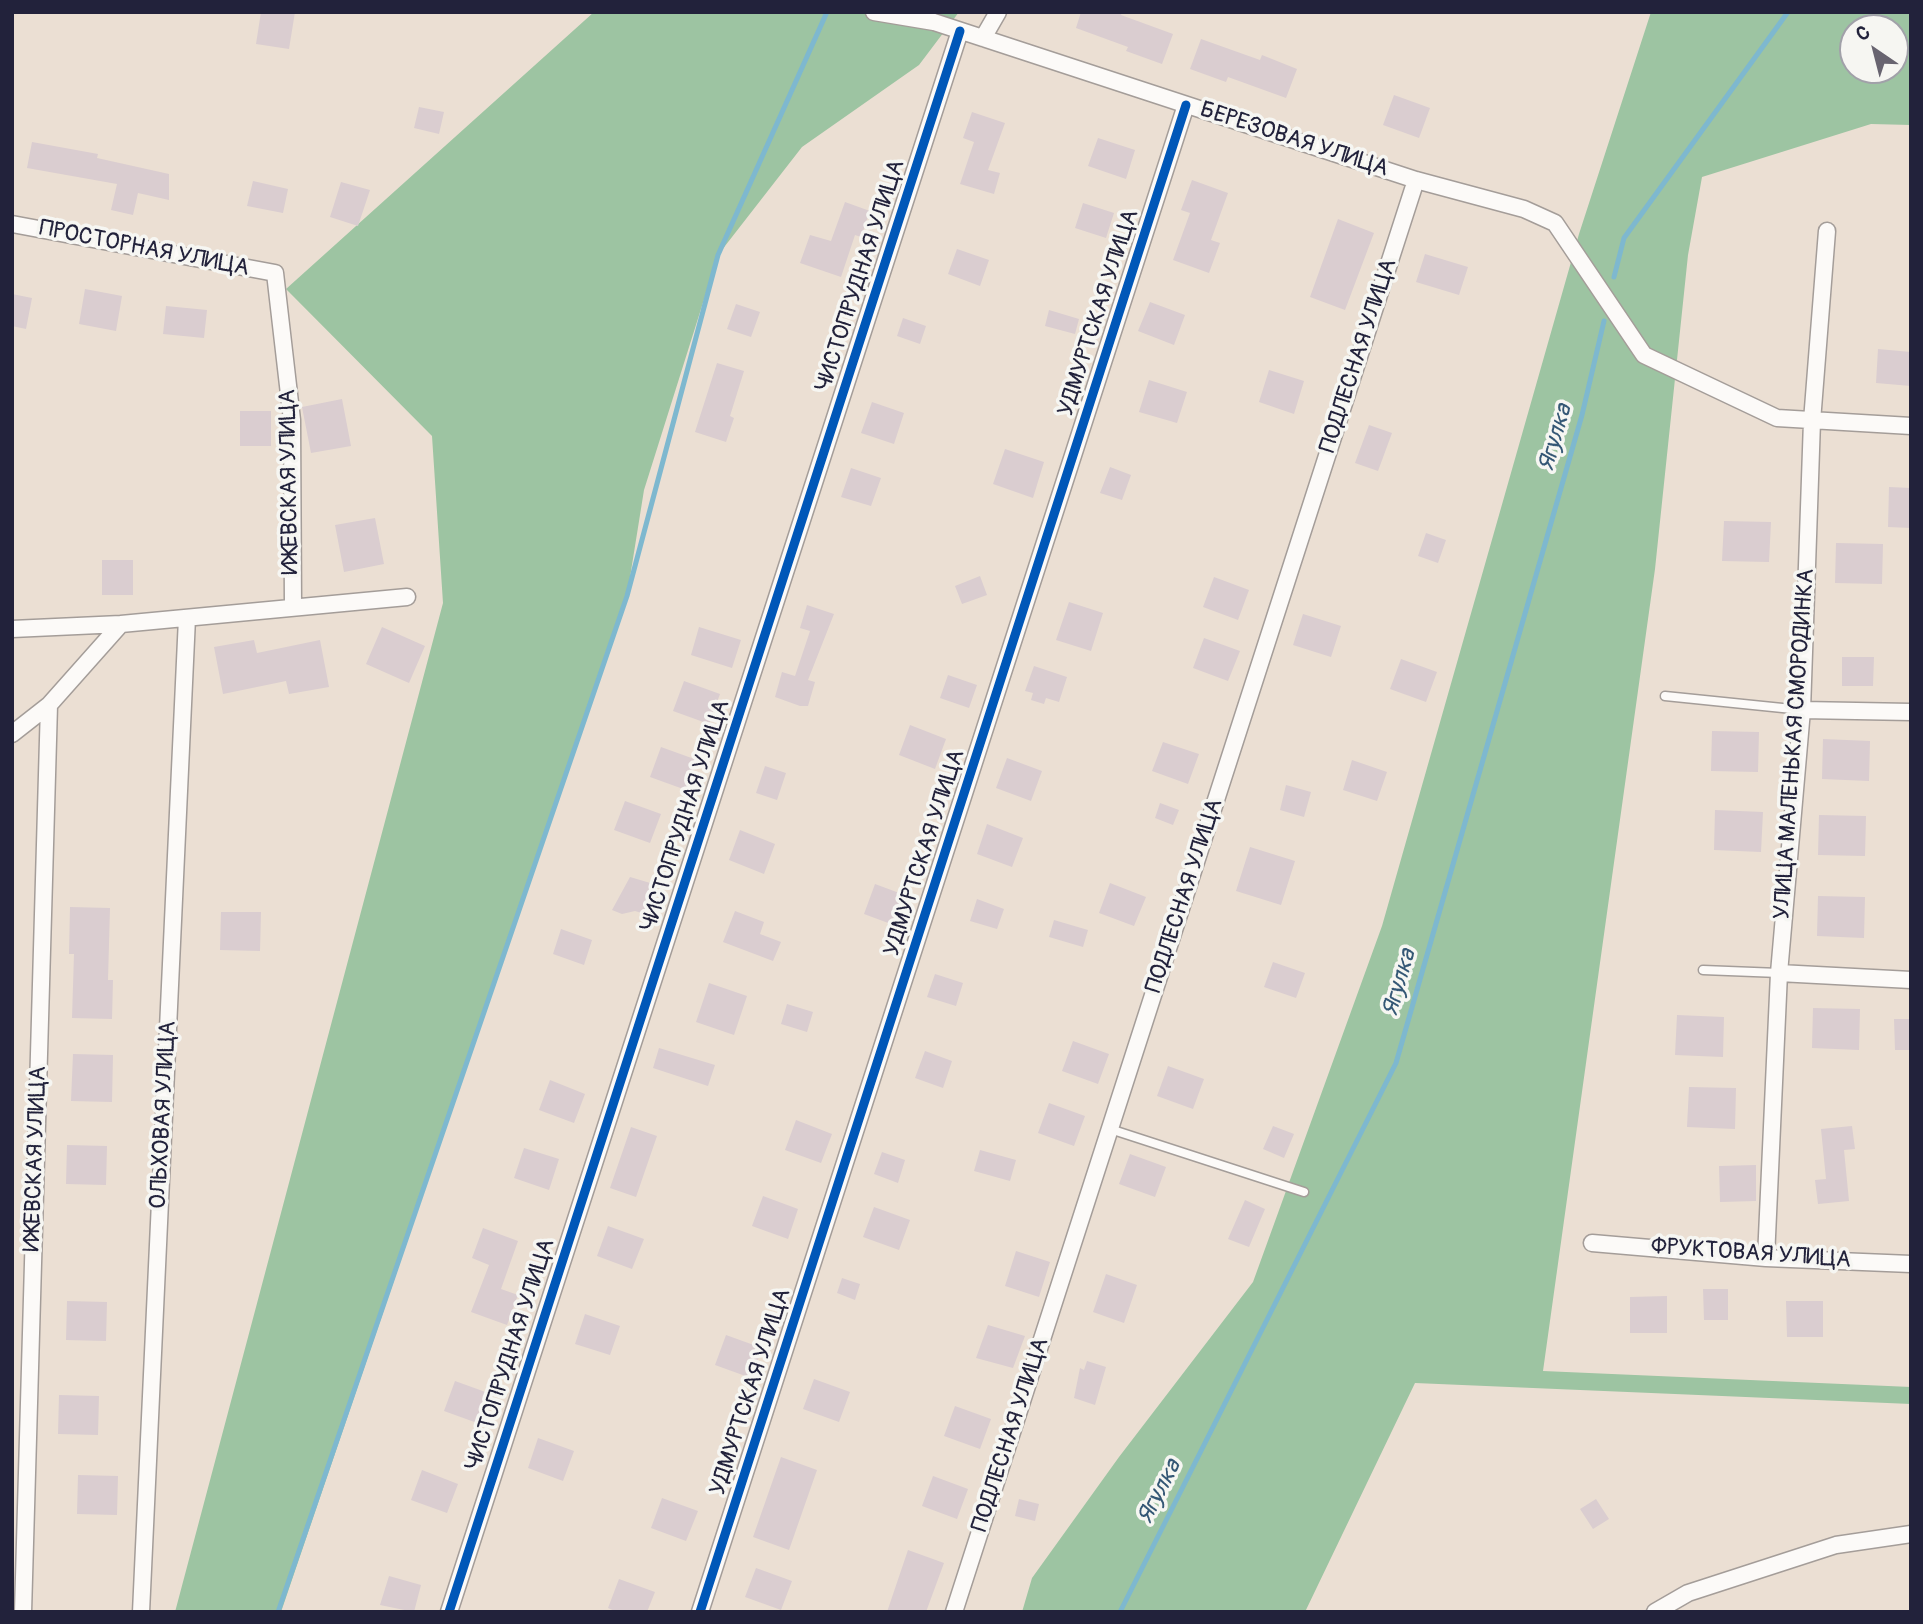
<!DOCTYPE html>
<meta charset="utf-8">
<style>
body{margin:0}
#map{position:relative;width:1923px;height:1624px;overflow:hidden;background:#ebdfd3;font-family:Pangolin,sans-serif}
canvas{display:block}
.frame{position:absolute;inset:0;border:14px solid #22223b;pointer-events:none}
.north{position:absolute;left:1839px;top:14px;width:70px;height:70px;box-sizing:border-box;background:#f6f6f2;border:2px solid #a1a1a9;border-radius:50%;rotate:325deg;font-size:19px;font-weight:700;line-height:28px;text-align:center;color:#22223b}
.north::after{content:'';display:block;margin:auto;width:24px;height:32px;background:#686470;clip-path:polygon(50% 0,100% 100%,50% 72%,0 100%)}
</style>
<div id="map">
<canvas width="1923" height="1624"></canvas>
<div class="frame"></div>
<div class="north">С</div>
</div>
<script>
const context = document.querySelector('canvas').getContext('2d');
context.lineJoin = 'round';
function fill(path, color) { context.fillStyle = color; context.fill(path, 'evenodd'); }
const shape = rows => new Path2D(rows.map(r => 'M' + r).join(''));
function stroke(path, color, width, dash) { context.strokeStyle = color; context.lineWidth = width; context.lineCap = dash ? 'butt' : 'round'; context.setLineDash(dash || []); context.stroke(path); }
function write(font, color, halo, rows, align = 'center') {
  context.font = font + ' Pangolin,sans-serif'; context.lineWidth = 7; context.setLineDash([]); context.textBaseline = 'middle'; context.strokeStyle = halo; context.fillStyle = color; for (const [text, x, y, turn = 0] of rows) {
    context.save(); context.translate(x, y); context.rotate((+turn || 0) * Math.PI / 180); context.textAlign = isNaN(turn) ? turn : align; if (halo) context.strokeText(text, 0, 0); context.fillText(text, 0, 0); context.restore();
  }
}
fill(shape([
 [594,12,959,12,919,65,802,147,718,255,644,490,627,596,281,1612,175,1612,443,603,432,436,286,289],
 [1651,12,1911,12,1911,125,1871,124,1702,177,1688,255,1655,569,1543,1371,1911,1387,1911,1404,1415,1383,1305,1612,1022,1612,1032,1578,1119,1457,1253,1282,1382,926,1579,234],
 [1853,28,1895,28,1895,70,1853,70]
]), '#9dc4a2');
stroke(shape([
 [1614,277,1624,238,1788,12],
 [278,1612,627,596,718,255,827,12],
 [1120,1612,1396,1063,1582,415,1604,321]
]), '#7eb8cf', 5);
fill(shape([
 [261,12,295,12,289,49,256,44],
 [1081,12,1122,12,1121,15,1173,34,1162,64,1126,51,1128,47,1076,28],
 [1201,39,1260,60,1262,55,1297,69,1286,98,1228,77,1226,82,1190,69],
 [1394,95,1430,108,1419,138,1383,125],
 [419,107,444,112,439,134,414,128],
 [972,112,1005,123,988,170,1000,173,994,194,960,184,974,142,963,138],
 [1098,138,1135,150,1126,179,1088,166],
 [32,142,98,154,97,158,169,174,169,200,138,193,133,215,111,210,117,184,27,168],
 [1192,180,1228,193,1211,240,1220,243,1209,273,1173,260,1190,213,1181,210],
 [253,181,288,189,283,213,247,206],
 [341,182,370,190,358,226,330,217],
 [845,202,870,211,861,237,855,235,841,277,800,263,810,235,831,241],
 [1083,203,1114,213,1106,238,1075,228],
 [1338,219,1374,233,1345,310,1310,297],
 [957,249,989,260,980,286,948,274],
 [1425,254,1468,267,1459,295,1416,282],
 [85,289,122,296,116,331,79,324],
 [12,294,32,298,26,329,12,326],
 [1150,302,1185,315,1174,345,1138,331],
 [736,304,760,312,751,337,727,329],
 [166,306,207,310,204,338,163,334],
 [1049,310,1079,319,1075,334,1045,326],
 [903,318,926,326,920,344,897,336],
 [1878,349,1911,352,1911,386,1876,383],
 [717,363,744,371,730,416,734,418,726,442,695,432],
 [1269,370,1304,381,1294,414,1259,402],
 [1149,380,1187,392,1177,423,1139,412],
 [342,399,351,446,311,453,302,407],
 [872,402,904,413,894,444,861,433],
 [240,411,271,411,271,446,240,446],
 [1369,425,1392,433,1378,471,1355,463],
 [1005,449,1044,462,1033,498,993,484],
 [1110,467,1131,475,1122,500,1100,493],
 [851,468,881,478,871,506,841,497],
 [1889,487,1911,488,1911,528,1888,527],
 [375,518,384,564,344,572,335,525],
 [1724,521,1771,522,1769,562,1722,561],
 [1426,533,1446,540,1438,563,1418,556],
 [1836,543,1883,544,1882,584,1835,583],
 [102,560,133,560,133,595,102,595],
 [980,576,987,595,962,604,955,586],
 [1214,577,1249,590,1238,620,1203,607],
 [1069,602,1103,613,1091,651,1056,640],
 [807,605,834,614,808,680,815,682,808,706,800,706,775,697,782,672,795,676,810,631,800,628],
 [1303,614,1341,626,1331,657,1293,645],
 [382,627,425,646,409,683,366,664],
 [699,627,741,640,732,668,691,655],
 [1204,638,1240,651,1228,681,1193,668],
 [254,640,257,653,320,640,329,687,289,694,286,681,223,694,214,647],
 [1842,657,1874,657,1873,686,1842,686],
 [1401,659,1437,672,1426,702,1390,689],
 [1034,666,1067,677,1059,702,1046,698,1044,704,1031,700,1033,693,1025,691],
 [948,675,977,685,969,708,940,698],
 [684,681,720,694,709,724,673,711],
 [910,725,946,739,935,769,899,755],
 [1712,731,1759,732,1758,772,1711,771],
 [1823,739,1870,741,1869,781,1822,779],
 [1163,742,1199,754,1188,784,1152,771],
 [661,747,697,760,686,790,650,777],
 [1007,758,1042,771,1031,801,996,788],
 [1352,760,1387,772,1377,801,1343,790],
 [765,766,786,773,777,800,756,793],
 [1286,785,1311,792,1304,817,1280,810],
 [625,801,661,814,650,843,614,830],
 [1160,803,1179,810,1173,825,1155,818],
 [1715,810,1763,812,1761,852,1714,850],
 [1819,815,1866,816,1865,856,1818,855],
 [987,824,1023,838,1012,867,977,854],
 [740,830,775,844,764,874,729,860],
 [1250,847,1295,861,1281,905,1236,891],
 [630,877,657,885,648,915,635,911,622,914,612,910],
 [1110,883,1146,897,1134,926,1099,913],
 [875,884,910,897,899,927,864,914],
 [1818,896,1865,897,1864,938,1817,936],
 [977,899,1004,909,997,929,970,921],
 [70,907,110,908,108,980,113,980,112,1019,72,1018,74,954,69,954],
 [735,911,764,922,760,934,781,942,773,961,723,942],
 [221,912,261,912,260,951,220,950],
 [1054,920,1088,930,1083,947,1049,937],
 [561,929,592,940,584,965,553,954],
 [1273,962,1305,973,1296,998,1264,987],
 [935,974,963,983,956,1006,927,997],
 [709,983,747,996,734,1035,696,1022],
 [787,1004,813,1012,807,1032,781,1024],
 [1813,1008,1860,1009,1859,1050,1812,1048],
 [1677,1015,1724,1017,1723,1057,1675,1055],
 [1894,1019,1911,1019,1911,1050,1895,1050],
 [1073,1041,1109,1054,1098,1084,1062,1071],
 [659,1048,715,1065,708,1086,653,1068],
 [925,1051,952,1061,943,1088,915,1078],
 [73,1054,113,1055,112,1102,71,1101],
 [1168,1066,1204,1079,1193,1109,1157,1096],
 [550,1080,585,1094,574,1123,539,1110],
 [1689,1087,1736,1088,1735,1129,1687,1127],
 [1049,1103,1085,1116,1074,1146,1038,1133],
 [796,1120,832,1134,821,1163,785,1150],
 [1273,1126,1294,1134,1284,1158,1263,1149],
 [1852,1126,1855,1149,1844,1150,1849,1201,1818,1204,1815,1180,1826,1179,1821,1129],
 [631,1127,657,1136,636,1197,610,1188],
 [67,1145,107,1146,106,1185,66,1184],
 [524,1148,559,1159,549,1190,514,1178],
 [980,1150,1016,1160,1010,1181,974,1171],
 [882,1152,905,1160,898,1183,874,1174],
 [1130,1154,1166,1167,1155,1197,1119,1184],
 [1756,1165,1756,1201,1720,1202,1719,1166],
 [763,1196,798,1209,788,1239,752,1226],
 [1245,1200,1265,1209,1249,1247,1228,1239],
 [874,1207,910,1220,899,1250,863,1237],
 [608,1226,644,1239,632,1269,597,1256],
 [483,1228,518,1241,501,1289,518,1295,507,1325,471,1312,489,1265,472,1258],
 [1016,1251,1050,1262,1039,1297,1005,1286],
 [1106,1274,1137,1285,1124,1323,1093,1312],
 [842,1278,860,1284,855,1300,837,1293],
 [1703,1289,1728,1289,1728,1320,1704,1320],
 [1667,1296,1667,1333,1630,1333,1630,1297],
 [67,1301,107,1302,106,1341,66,1340],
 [1786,1301,1823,1301,1823,1337,1787,1337],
 [585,1314,620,1326,610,1355,575,1344],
 [988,1325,1025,1336,1013,1368,976,1358],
 [726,1335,762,1348,751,1378,715,1365],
 [1087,1361,1106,1367,1095,1405,1074,1398,1080,1368,1084,1370],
 [814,1379,850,1392,839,1422,803,1409],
 [455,1381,491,1394,480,1424,444,1411],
 [59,1395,99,1396,98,1435,58,1434],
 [955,1406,991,1419,980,1449,944,1436],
 [538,1438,574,1451,563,1481,528,1468],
 [781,1457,817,1470,789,1550,753,1537],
 [422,1470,458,1484,447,1513,411,1500],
 [78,1475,118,1476,117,1515,77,1514],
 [933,1476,968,1489,957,1519,922,1506],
 [662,1498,698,1511,686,1541,651,1528],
 [1019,1499,1039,1504,1035,1521,1015,1516],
 [1596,1499,1609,1519,1593,1529,1580,1509],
 [908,1550,944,1563,926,1612,887,1612],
 [756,1568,792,1581,781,1610,745,1597],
 [389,1576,421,1585,414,1612,380,1605],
 [619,1579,655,1592,647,1612,617,1612,608,1608]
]), '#dacdd0');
const service = shape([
 [1665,696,1802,710],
 [1703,970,1779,973],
 [1110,1129,1304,1192]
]);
const minor = shape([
 [874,12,934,22,1416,180,1524,209,1555,223,1644,355,1777,418,1911,426],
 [983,38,998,12],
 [12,224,275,273,292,420,293,607],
 [12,629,121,624],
 [1802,710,1911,712],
 [12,734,49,705,121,624,407,597],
 [1779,973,1911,980],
 [1592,1243,1766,1258,1911,1264],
 [1766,1258,1779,973,1802,710,1812,421,1827,231],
 [23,1612,49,705],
 [141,1612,187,618],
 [449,1612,960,31],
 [700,1612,1186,105],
 [954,1612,1416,180],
 [1655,1612,1688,1593,1836,1545,1911,1534]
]);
stroke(service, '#a49d99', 11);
stroke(minor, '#a49d99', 19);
stroke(service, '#fcfaf8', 8);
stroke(minor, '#fcfaf8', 16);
stroke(shape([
 [449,1612,960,31],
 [700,1612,1186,105]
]), '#0057b8', 9);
write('23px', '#22223b', '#f6f6f2', [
 ["БЕРЕЗОВАЯ УЛИЦА",1294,140,18],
 ["ПРОСТОРНАЯ УЛИЦА",144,249,11],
 ["ЧИСТОПРУДНАЯ УЛИЦА",861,276,-72],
 ["УДМУРТСКАЯ УЛИЦА",1099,313,-72],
 ["ПОДЛЕСНАЯ УЛИЦА",1359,356,-72],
 ["ИЖЕВСКАЯ УЛИЦА",290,482,-91],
 ["УЛИЦА МАЛЕНЬКАЯ СМОРОДИНКА",1795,744,-86],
 ["ЧИСТОПРУДНАЯ УЛИЦА",686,816,-72],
 ["УДМУРТСКАЯ УЛИЦА",925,853,-72],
 ["ПОДЛЕСНАЯ УЛИЦА",1185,896,-72],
 ["ОЛЬХОВАЯ УЛИЦА",164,1115,-87],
 ["ИЖЕВСКАЯ УЛИЦА",36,1159,-88],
 ["ФРУКТОВАЯ УЛИЦА",1751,1254,4],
 ["ЧИСТОПРУДНАЯ УЛИЦА",511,1355,-72],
 ["УДМУРТСКАЯ УЛИЦА",751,1392,-72],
 ["ПОДЛЕСНАЯ УЛИЦА",1011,1435,-72]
]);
write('italic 24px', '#345775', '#f6f6f2', [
 ["Ягулка",1556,438,-74],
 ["Ягулка",1400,983,-74],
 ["Ягулка",1160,1492,-63]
]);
</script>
